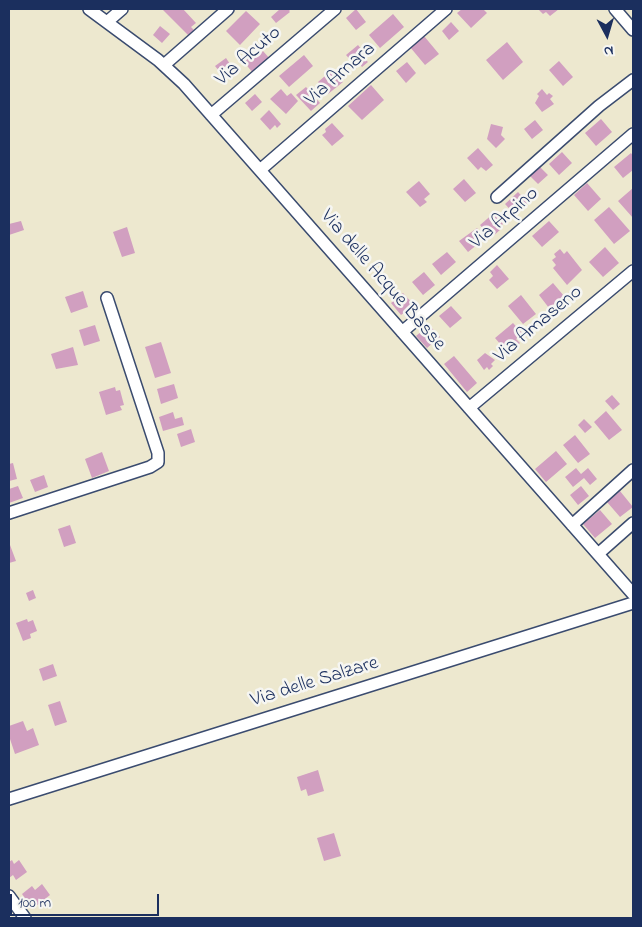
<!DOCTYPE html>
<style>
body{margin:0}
#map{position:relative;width:642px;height:927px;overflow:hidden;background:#ede8cf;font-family:"Indie Flower",sans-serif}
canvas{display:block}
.frame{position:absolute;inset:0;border:10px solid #1b2f5e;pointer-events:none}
.north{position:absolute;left:582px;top:10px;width:50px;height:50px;-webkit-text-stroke:4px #f6f6f2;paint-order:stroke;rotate:174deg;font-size:14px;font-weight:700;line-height:20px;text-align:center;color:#1b2f5e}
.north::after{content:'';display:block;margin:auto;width:18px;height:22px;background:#1b2f5e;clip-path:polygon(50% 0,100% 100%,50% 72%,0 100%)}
.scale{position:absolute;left:10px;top:894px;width:149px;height:22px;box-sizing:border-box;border:2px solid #1b2f5e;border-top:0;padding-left:6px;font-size:15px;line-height:18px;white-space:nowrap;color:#1b2f5e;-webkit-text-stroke:4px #f6f6f2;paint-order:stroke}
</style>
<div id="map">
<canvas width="642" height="927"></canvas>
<div class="frame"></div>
<div class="north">N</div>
<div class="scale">100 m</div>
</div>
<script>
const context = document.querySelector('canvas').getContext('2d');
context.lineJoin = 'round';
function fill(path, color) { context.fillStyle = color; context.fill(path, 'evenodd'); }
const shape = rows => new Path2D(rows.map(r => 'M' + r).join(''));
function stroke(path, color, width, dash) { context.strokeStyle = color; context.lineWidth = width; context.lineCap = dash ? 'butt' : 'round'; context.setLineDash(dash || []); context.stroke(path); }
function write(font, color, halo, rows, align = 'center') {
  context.font = font + ' "Indie Flower",sans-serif'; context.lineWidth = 5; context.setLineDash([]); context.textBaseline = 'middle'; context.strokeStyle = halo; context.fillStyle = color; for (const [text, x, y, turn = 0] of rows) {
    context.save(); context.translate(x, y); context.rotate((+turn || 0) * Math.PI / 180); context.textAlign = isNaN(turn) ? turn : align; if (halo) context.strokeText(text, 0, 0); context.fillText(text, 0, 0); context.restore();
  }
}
fill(shape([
 [162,9,183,9,196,23,191,27,194,30,188,35],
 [280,9,291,9,289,11,290,12,276,23,271,17],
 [356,9,366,22,356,30,346,18],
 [462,9,483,9,487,13,471,28,457,13],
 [538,9,559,9,550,16,546,12,543,14],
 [246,11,260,24,240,45,226,31],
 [393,14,404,27,380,48,369,35],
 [451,22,459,31,449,40,442,31],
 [160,26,170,34,162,43,153,35],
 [424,36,439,54,425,65,410,47],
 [507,42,523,62,503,80,486,60],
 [358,45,366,55,363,57,368,62,362,67,358,62,355,65,346,55],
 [263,51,270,59,253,73,244,62,250,57,252,60],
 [304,55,313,66,289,87,279,76],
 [226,58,230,64,219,71,215,66],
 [559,61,573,77,563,86,549,70],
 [407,62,416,73,406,83,396,71],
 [332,70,343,82,328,94,318,82],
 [371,85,384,100,362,120,348,106],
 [306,87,320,103,311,111,296,95],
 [281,89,287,96,291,93,298,101,286,114,270,99],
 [542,89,547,95,549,93,553,96,550,99,554,104,542,112,535,103,539,96,537,94],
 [255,94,262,102,252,111,245,103],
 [269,110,281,124,277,128,275,125,270,130,260,119],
 [601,119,612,132,596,146,585,133],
 [535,120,543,130,532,139,524,129],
 [332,123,344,136,332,146,322,135,326,132,325,129],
 [491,124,503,127,501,135,505,139,496,148,487,139],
 [478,148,493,165,486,171,481,167,478,170,467,158],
 [562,152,572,163,559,175,549,164],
 [631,153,633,156,633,170,623,178,614,167],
 [539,166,548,175,538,184,530,176],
 [464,179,476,193,465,202,453,189],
 [419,181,430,194,424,199,427,202,420,207,406,192],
 [587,183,601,199,588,211,574,195],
 [633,188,633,218,618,201],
 [518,192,528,203,515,215,505,204],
 [609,207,630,231,614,244,594,220],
 [494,213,503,224,499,227,501,229,491,238,480,225],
 [21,221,24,230,9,235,9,224],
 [549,221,559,232,542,247,532,236],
 [127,227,135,253,122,257,113,232],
 [477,228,480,232,478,234,483,240,468,252,459,241],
 [605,247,619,263,603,277,589,262],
 [560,249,564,254,567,251,582,270,567,285,553,268,556,265,552,260,556,257,554,254],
 [447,252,456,262,441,275,432,264],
 [497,265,509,279,497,289,489,280,493,276,490,272],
 [424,272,435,285,423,295,412,282],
 [553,283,564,296,549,308,539,295],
 [83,291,88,307,71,313,65,297],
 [403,293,414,305,401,315,391,303],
 [521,295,536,314,523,324,508,306],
 [451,306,462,318,450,328,439,316],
 [513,323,523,334,516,339,520,343,508,353,495,338],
 [95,325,100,341,84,346,79,330],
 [429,325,440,337,427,348,416,336],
 [161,342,171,373,155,378,145,347],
 [73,347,78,365,56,369,51,354],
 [485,353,495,360,491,364,493,366,489,370,487,367,484,370,477,360],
 [454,356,477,383,467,392,444,364],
 [174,384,178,398,161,404,157,389],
 [115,387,116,391,120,390,124,405,120,406,122,410,106,415,99,392],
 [612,395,620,404,613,410,605,401],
 [606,411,622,430,609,440,594,422],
 [173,412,175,419,182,417,184,425,163,431,159,417],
 [584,419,592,427,585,433,578,425],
 [191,429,195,442,181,447,177,434],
 [575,435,590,454,578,463,563,445],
 [556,451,567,464,546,482,535,469],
 [102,452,109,471,92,478,85,459],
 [13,463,17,479,9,481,9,464],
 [576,468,581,474,588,468,597,479,590,485,584,478,573,487,565,477],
 [44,475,48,487,35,492,30,480],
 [18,486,23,498,9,503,9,489],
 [581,486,589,496,578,505,570,495],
 [620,491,633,507,620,517,607,502],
 [600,510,612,524,595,538,583,524],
 [70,525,76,543,64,547,58,529],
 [10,545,16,561,9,563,9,546],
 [33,590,36,598,29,601,26,593],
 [27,619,28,622,33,620,37,631,30,634,31,638,23,641,16,623],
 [53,664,57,676,43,681,39,669],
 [60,701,67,722,55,726,48,705],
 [23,721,27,731,33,728,39,745,15,754,9,736,9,726],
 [318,770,324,791,308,796,306,789,301,791,297,777],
 [334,833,341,856,324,861,317,838],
 [12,860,14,864,19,860,27,872,16,880,13,875,9,878,9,862],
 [42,884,50,895,36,906,33,902,30,905,22,894,32,886,35,890]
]), '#d19fc0');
const minor = shape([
 [89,9,158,60,184,84,633,594],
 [615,9,633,30],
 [107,22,122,9],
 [164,65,228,9],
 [211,115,335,9],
 [260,170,446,9],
 [497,197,599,106,633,80],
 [402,332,633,134],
 [469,408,633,271],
 [9,513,150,467,158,462,158,453,107,298],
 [572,525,633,470],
 [598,554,633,523],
 [9,799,633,603],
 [9,896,25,918]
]);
stroke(minor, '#3a4b6f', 14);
stroke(minor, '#fff', 11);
write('20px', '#1b2f5e', '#f6f6f2', [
 ["Via Acuto",249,57,-41],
 ["Via Arnara",341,75,-41],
 ["Via Arpino",505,219,-41],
 ["Via delle Acque Basse",382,281,49],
 ["Via Amaseno",539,325,-40],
 ["Via delle Salzare",315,683,-17]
]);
</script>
